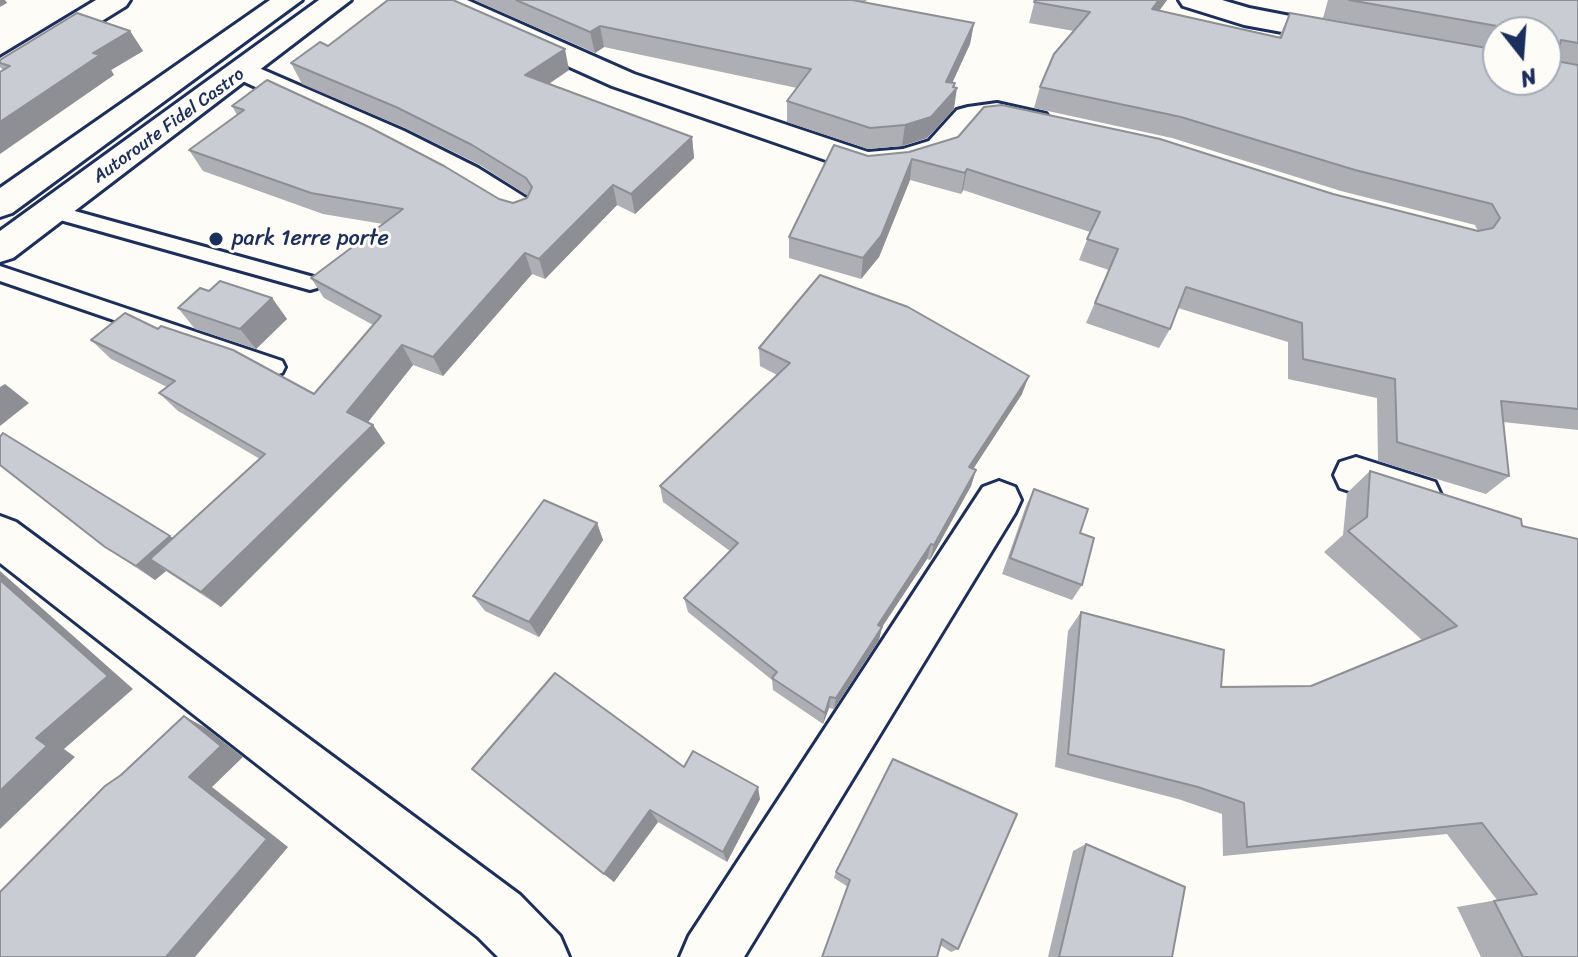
<!DOCTYPE html>
<style>
body{margin:0}
#map{position:relative;width:1578px;height:957px;overflow:hidden;background:#fdfcf7;font-family:Sriracha,sans-serif}
canvas{display:block}
.north{position:absolute;left:1482px;top:16px;width:80px;height:80px;box-sizing:border-box;background:#fdfcf7;border:2px solid #a3aaba;border-radius:50%;rotate:163deg;font-size:22px;font-weight:700;line-height:32px;text-align:center;color:#1b2f5e}
.north::after{content:'';display:block;margin:auto;width:28px;height:36px;background:#1b2f5e;clip-path:polygon(50% 0,100% 100%,50% 72%,0 100%)}
</style>
<div id="map">
<canvas width="1578" height="957"></canvas>
<div class="north">N</div>
</div>
<script>
const context = document.querySelector('canvas').getContext('2d');
context.lineJoin = 'round';
const shape = rows => new Path2D(rows.map(r => 'M' + r).join(''));
function stroke(path, color, width, dash) { context.strokeStyle = color; context.lineWidth = width; context.lineCap = dash ? 'butt' : 'round'; context.setLineDash(dash || []); context.stroke(path); }
function fill(path, color) { context.fillStyle = color; context.fill(path, 'evenodd'); }
function write(font, color, halo, rows, align = 'center') {
  context.font = font + ' Sriracha,sans-serif'; context.lineWidth = 6; context.setLineDash([]); context.textBaseline = 'middle'; context.strokeStyle = halo; context.fillStyle = color; for (const [text, x, y, turn = 0] of rows) {
    context.save(); context.translate(x, y); context.rotate((+turn || 0) * Math.PI / 180); context.textAlign = isNaN(turn) ? turn : align; if (halo) context.strokeText(text, 0, 0); context.fillText(text, 0, 0); context.restore();
  }
}
const service = shape([
 [53,205,310,276,317,278,320,283,317,288,310,290,46,216,43,211,46,206,53,205],
 [0,266,282,361,285,367,282,373,274,375,0,281,0,266]
]);
const minor = shape([
 [96,0,130,0,126,6,11,77,0,80,0,58,96,0],
 [430,0,467,0,634,74,868,152,903,149,929,141,957,110,968,107,997,103,1046,114,1051,121,1046,128,1035,131,997,123,978,125,953,155,905,170,866,174,612,86,434,6,430,0],
 [1179,0,1222,0,1249,8,1352,28,1357,34,1352,40,1342,43,1244,25,1183,6,1179,0],
 [245,62,404,131,478,168,531,201,536,209,531,217,519,221,507,217,454,184,380,145,234,77,230,71,234,65,245,62],
 [1356,457,1435,482,1441,495,1435,508,1419,514,1340,488,1334,475,1340,462,1356,457],
 [999,481,1015,487,1021,500,1015,513,744,957,680,957,689,936,983,487,999,481],
 [0,516,16,522,520,895,560,936,569,957,498,957,478,937,0,563,0,516]
]);
const trunk = shape([
 [270,0,302,0,12,213,0,217,0,188,270,0],
 [319,0,351,0,13,258,0,262,0,231,319,0]
]);
stroke(service, '#1b2f5e', 6);
stroke(minor, '#1b2f5e', 6);
stroke(trunk, '#1b2f5e', 6);
fill(service, '#fdfcf7');
fill(minor, '#fdfcf7');
fill(trunk, '#fdfcf7');
fill(shape([
 [474,0,867,0,865,2,974,23,970,44,952,83,954,87,954,109,927,138,902,146,868,149,787,122,787,101,797,88,604,47,595,53],
 [1035,0,1167,0,1159,11,1279,37,1290,13,1498,80,1546,32,1498,32,1498,50,1323,18,1328,0,1578,0,1578,430,1503,422,1509,476,1486,494,1378,461,1377,398,1288,379,1288,342,1178,308,1170,329,1159,348,1086,323,1109,270,1079,260,1090,232,963,190,961,194,910,180,879,257,861,279,789,258,789,237,868,156,1333,194,1478,231,1475,225,1341,191,1172,138,1034,108,1040,87,1074,31,1029,23],
 [130,31,143,51,111,70,114,75,3,70,0,67,0,60],
 [328,46,569,70,549,84,692,137,694,158,635,214,617,205,545,279,532,274,443,376,413,365,367,422,373,425,385,443,221,607,166,571,155,580,105,547,173,538,260,459,178,411,159,393,167,387,111,359,91,340,158,329,314,394,373,325,324,298,311,278,383,224,323,214,203,171,189,150,237,115,232,106,499,199,513,203,527,198,528,196,480,165,405,128,302,84,291,63],
 [209,291,272,298,287,319,256,349,195,329,178,308],
 [759,348,1022,394,973,469,976,470,971,486,930,560,927,559,882,627,879,640,834,709,829,708,823,724,773,690,772,680,688,612,684,598,730,551,663,502,660,486,777,375,760,366],
 [1370,471,1521,519,1578,957,1481,957,1457,907,1497,900,1447,834,1223,856,1222,814,1178,799,1055,767,1068,631,1081,612,1221,687,1311,686,1422,640,1324,552,1343,535,1347,493],
 [1034,489,1080,533,1082,585,1072,600,1002,574,1026,506],
 [597,523,603,540,539,637,485,611,473,596],
 [684,767,760,799,727,862,658,822,614,882,472,769],
 [1086,844,1172,957,1048,957,1073,851],
 [836,872,958,949,951,952,834,878]
]), '#adafb5');
fill(shape([
 [0,0,5,0,7,3,0,7],
 [1159,0,1167,0,1145,30,1152,9],
 [974,23,970,44,943,103,946,82],
 [600,26,604,47,595,53,590,32],
 [130,31,143,51,111,70,114,75,0,154,0,122,93,53],
 [565,49,569,70,530,96,525,75],
 [955,83,953,93,957,88,954,109,927,138,902,146,905,125],
 [692,137,694,158,635,214,631,194],
 [912,159,910,180,879,257,861,279,863,258],
 [967,169,963,190,961,194,965,173],
 [613,185,617,205,545,279,539,259],
 [525,253,532,274,443,376,433,357],
 [272,298,287,319,256,349,240,329],
 [402,345,413,365,361,431,347,412],
 [1029,376,1022,394,964,483,969,467],
 [5,384,29,403,0,426,0,387],
 [373,425,385,443,221,607,201,592],
 [976,470,971,486,930,560,934,545],
 [597,523,603,540,539,637,529,622],
 [170,536,188,550,150,559,166,571,155,580,136,566],
 [931,544,927,559,882,627,879,640,834,709,836,698,878,625],
 [0,571,133,689,64,749,75,757,0,829],
 [830,697,829,708,823,724,825,713],
 [184,716,206,728,243,757,212,787,288,847,195,957,166,957,189,777],
 [758,787,760,799,727,862,723,852],
 [650,810,658,822,614,882,604,874]
]), '#8d8f94');
const building = shape([
 [388,0,453,0,565,49,525,75,692,137,631,194,613,185,539,259,525,253,433,357,402,345,347,412,373,425,201,592,150,559,265,454,159,393,175,381,91,340,125,313,158,329,161,326,233,350,314,394,381,316,311,278,403,209,311,193,189,150,244,110,232,106,267,80,369,127,444,166,499,199,513,203,527,198,532,187,526,178,472,145,396,107,291,63,320,42,328,46,388,0],
 [516,0,852,0,974,23,946,82,955,83,953,87,957,88,931,117,905,125,870,128,787,101,811,69,600,26,590,32,516,0],
 [1035,0,1159,0,1152,9,1281,38,1290,13,1498,50,1498,80,1546,80,1546,32,1514,32,1514,29,1349,0,1578,0,1578,43,1561,40,1556,61,1578,65,1578,409,1501,401,1509,476,1397,442,1395,379,1303,359,1302,323,1186,287,1170,329,1095,303,1118,249,1087,239,1100,212,967,169,965,173,912,159,881,236,863,258,789,237,834,145,868,156,909,152,958,137,984,107,1002,105,1160,139,1333,194,1478,231,1493,228,1500,218,1492,204,1355,170,1181,117,1040,87,1054,54,1090,12,1034,2,1035,0],
 [77,13,130,31,93,53,100,55,0,122,0,72,10,66,0,63,0,60,77,13],
 [820,275,908,307,1029,376,969,467,976,470,934,545,931,544,878,625,882,627,836,698,830,697,825,713,772,678,777,672,684,598,738,543,660,486,790,363,759,348,820,275],
 [220,281,272,298,240,329,178,308,200,288,209,291,220,281],
 [3,433,170,536,136,566,105,547,0,465,0,437,3,433],
 [1370,471,1521,519,1522,526,1578,539,1578,957,1523,957,1494,901,1537,894,1482,823,1247,847,1244,803,1198,787,1068,754,1081,612,1224,650,1221,687,1311,686,1457,626,1348,531,1367,517,1370,471],
 [1034,489,1088,509,1080,533,1094,538,1082,585,1010,558,1034,489],
 [544,500,597,523,529,622,473,596,544,500],
 [0,580,108,676,36,738,47,746,0,791,0,580],
 [555,673,684,767,693,751,758,787,723,852,650,810,604,874,472,769,555,673],
 [184,716,221,746,189,777,267,839,166,957,0,957,0,892,105,786,121,775,184,716],
 [893,759,1017,814,958,949,942,939,937,957,822,957,850,880,836,872,893,759],
 [1086,844,1185,887,1172,957,1059,957,1086,844]
]);
fill(building, '#c9ccd3');
stroke(building, '#8d8f94', 2);
for (const [x, y, r, color] of [
 [216,239,8,"#1b2f5e"]
]) { const dot = new Path2D(); dot.arc(x, y, r, 0, 2 * Math.PI); context.fillStyle = color; context.fill(dot); stroke(dot, '#fdfcf7', 3); }
write('18px', '#1b2f5e', '#fdfcf7', [
 ["Autoroute Fidel Castro",169,126,-36]
]);
write('22px', '#1b2f5e', '#fdfcf7', [
 ["park 1erre porte",232,239]
], 'left');
</script>
